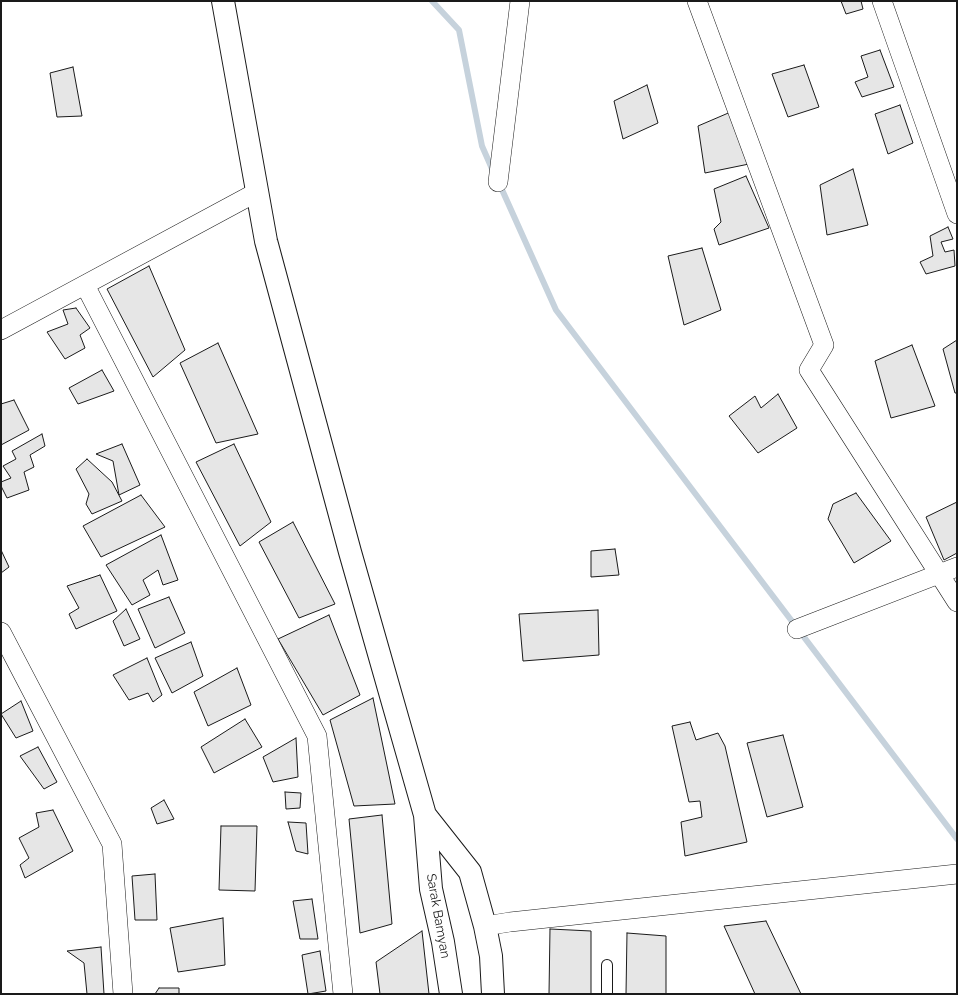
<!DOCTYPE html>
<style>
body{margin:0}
#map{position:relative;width:958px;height:995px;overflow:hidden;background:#fff;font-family:Raleway,sans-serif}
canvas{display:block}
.frame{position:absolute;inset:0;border:2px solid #1a1a1a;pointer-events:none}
</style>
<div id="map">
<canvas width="958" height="995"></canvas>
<div class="frame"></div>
</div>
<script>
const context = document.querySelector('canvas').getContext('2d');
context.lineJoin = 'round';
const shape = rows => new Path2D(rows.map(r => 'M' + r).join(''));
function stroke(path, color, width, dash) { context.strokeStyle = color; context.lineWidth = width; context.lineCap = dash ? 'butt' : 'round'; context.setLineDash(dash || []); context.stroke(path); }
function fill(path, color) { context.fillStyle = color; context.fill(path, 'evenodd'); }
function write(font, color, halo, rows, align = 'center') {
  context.font = font + ' Raleway,sans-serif'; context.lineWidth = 3; context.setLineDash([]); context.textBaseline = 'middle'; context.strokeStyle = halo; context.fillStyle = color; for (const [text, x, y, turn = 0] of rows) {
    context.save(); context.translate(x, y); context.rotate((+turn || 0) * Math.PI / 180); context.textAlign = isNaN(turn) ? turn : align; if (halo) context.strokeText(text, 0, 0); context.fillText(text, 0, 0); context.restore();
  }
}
stroke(shape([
 [432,1,459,30,482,146,493,171],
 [499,183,556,310,957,839]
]), '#c6d2dc', 6);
const building = shape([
 [841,1,861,1,863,9,846,14,841,1],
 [880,50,894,87,862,97,855,82,868,77,861,56,880,50],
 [804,65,819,107,788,117,772,74,804,65],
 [73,67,82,116,57,117,50,73,73,67],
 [647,85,658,123,623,139,614,101,647,85],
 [900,105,913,143,888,154,875,114,900,105],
 [733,111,749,164,705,173,698,126,733,111],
 [853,169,868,225,827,235,820,185,853,169],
 [746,176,769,228,719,245,714,229,721,222,714,189,746,176],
 [948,227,953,239,941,242,945,252,954,250,955,266,926,274,920,262,933,256,930,236,948,227],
 [702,248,721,310,684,325,668,256,702,248],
 [149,266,185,350,153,377,107,289,149,266],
 [76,308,90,328,80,335,85,348,65,359,47,332,68,324,63,310,76,308],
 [957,340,957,393,955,393,943,349,957,340],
 [218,343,258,434,216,443,180,363,218,343],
 [912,345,935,406,891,418,875,361,912,345],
 [102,370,114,391,78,404,69,388,102,370],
 [778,394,797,428,758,453,729,416,755,396,761,408,778,394],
 [14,400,29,430,1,445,1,404,14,400],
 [42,434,45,446,30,455,34,467,24,472,29,490,7,498,1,486,1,482,11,478,3,466,16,459,12,451,42,434],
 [122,444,140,485,119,495,113,461,96,454,122,444],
 [234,444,271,522,240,546,196,462,234,444],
 [87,459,112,482,122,501,92,514,86,504,89,494,76,469,87,459],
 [856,493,891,541,854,563,828,519,833,504,856,493],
 [141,495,165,527,101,557,83,526,141,495],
 [957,502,957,553,944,560,926,517,957,502],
 [293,522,335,604,299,618,259,542,293,522],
 [161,535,178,580,163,585,158,570,143,580,150,595,132,605,106,565,161,535],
 [615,549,619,575,591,577,591,551,615,549],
 [1,550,9,567,1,573,1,550],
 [100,575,117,611,76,629,69,614,79,608,67,586,100,575],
 [169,597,185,633,155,648,138,609,169,597],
 [126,609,140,639,124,646,113,621,126,609],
 [598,610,599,655,523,661,519,614,598,610],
 [329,615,360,695,323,715,278,639,329,615],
 [191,642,203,676,172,693,155,658,191,642],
 [147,658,162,695,153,702,148,693,129,700,113,675,147,658],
 [237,668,251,705,208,726,194,692,237,668],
 [373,698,395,804,354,806,330,720,373,698],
 [21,701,33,731,16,738,1,714,21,701],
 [245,719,262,747,214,773,201,747,245,719],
 [690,722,696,740,718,733,725,746,747,842,685,856,681,822,702,817,700,801,689,802,672,726,690,722],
 [783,735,803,807,767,817,747,743,783,735],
 [296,738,298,777,273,782,263,757,296,738],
 [38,747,57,782,44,789,20,756,38,747],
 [285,792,301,793,300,808,286,809,285,792],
 [164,800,174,819,157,824,151,808,164,800],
 [53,810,73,851,25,878,20,865,29,858,19,838,39,827,36,813,53,810],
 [382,815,392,924,360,933,349,819,382,815],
 [288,822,306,823,308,854,296,851,288,822],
 [221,826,257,826,255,891,219,890,221,826],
 [155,874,157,920,135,920,132,876,155,874],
 [312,899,318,939,300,939,293,901,312,899],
 [223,918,225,965,178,972,170,928,223,918],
 [766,921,801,994,755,994,724,926,766,921],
 [550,929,591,931,591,994,549,994,550,929],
 [422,931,429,994,380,994,376,962,422,931],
 [627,933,666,936,666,994,626,994,627,933],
 [101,947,104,994,87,994,84,963,67,951,101,947],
 [320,951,326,991,308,994,302,955,320,951],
 [159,988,179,988,179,994,155,994,159,988]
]);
fill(building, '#e6e6e6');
stroke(building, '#1a1a1a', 1);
const lane = shape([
 [607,994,607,965]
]);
const street = shape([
 [697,1,824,345,809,370,957,602],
 [882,1,957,214],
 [498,182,520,1],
 [85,285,317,736,343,994],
 [1,330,257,192],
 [797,629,957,567],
 [1,632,112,844,123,994],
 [485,926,510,922,957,874]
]);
const primary = shape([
 [223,1,266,241,350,552,425,815,431,889,443,942,451,994],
 [425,815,470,872,485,926,491,956,493,994]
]);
stroke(lane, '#1a1a1a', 12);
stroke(street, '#1a1a1a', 20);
stroke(primary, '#1a1a1a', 24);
stroke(lane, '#fff', 10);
stroke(street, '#fff', 19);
stroke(primary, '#fff', 22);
write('13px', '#1a1a1a', '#fff', [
 ["Sarak Bamyan",438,916,80]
]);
</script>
